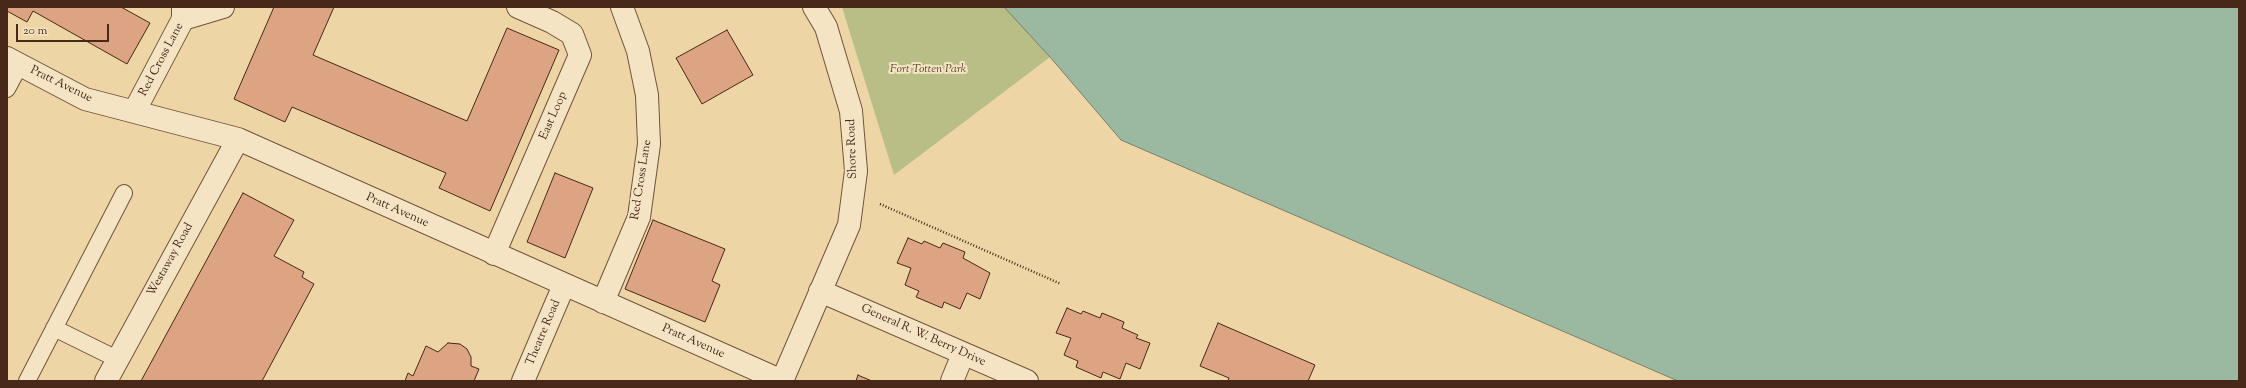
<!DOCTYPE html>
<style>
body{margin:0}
#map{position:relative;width:2246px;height:388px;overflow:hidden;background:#eed5a5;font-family:"Sorts Mill Goudy",serif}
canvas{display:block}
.frame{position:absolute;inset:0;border:8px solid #472819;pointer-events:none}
.scale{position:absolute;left:16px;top:24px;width:93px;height:18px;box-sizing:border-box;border:2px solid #472819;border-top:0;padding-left:5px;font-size:12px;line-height:14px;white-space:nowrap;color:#472819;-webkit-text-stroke:3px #f4e4c4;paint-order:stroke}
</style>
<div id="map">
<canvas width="2246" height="388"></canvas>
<div class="frame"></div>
<div class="scale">20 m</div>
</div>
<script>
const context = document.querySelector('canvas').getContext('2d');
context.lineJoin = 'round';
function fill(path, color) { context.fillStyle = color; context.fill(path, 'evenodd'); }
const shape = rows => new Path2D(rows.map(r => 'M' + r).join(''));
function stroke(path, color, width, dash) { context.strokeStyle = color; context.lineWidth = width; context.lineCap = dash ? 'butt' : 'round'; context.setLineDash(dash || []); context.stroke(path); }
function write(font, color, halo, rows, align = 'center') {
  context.font = font + ' "Sorts Mill Goudy",serif'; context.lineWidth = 4; context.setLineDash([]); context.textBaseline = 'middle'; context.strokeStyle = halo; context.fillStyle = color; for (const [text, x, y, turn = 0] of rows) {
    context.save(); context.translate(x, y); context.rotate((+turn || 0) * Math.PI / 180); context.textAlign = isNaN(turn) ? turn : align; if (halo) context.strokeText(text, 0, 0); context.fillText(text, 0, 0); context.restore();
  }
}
fill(shape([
 [842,7,1004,7,1050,57,894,175]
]), '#b9bd86');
const water = shape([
 [1004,7,2239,7,2239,381,1678,381,1121,140,1050,57,1004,7]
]);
fill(water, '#9bb9a1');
stroke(water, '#797f6b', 1);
const building = shape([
 [7,7,121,7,150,23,127,64,33,11,27,22,7,11,7,7],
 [274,7,334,7,313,55,467,121,507,28,559,50,490,211,439,188,446,173,292,107,285,122,234,99,274,7],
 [727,30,753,75,702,104,676,58,727,30],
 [555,173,593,188,565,258,527,242,555,173],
 [243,193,294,220,274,256,304,272,302,277,314,284,262,381,141,381,243,193],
 [653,220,725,249,712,281,720,285,705,322,625,289,653,220],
 [908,238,922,244,924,241,940,248,943,243,965,252,963,258,990,273,980,299,967,293,960,309,944,302,942,308,916,297,919,291,905,285,911,268,897,263,908,238],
 [1067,308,1081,314,1083,311,1100,318,1102,313,1124,322,1122,328,1138,335,1136,338,1150,343,1140,369,1126,363,1120,379,1103,372,1101,378,1076,367,1078,361,1064,355,1071,338,1056,333,1067,308],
 [1218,323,1315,365,1308,381,1228,381,1229,378,1200,366,1218,323],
 [448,343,460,344,467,349,471,357,471,366,479,369,474,381,405,381,408,373,413,376,426,346,438,352,448,343],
 [858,375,860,376,872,381,856,381,858,375]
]);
fill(building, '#dca482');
stroke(building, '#472819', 1);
const lane = shape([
 [7,89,20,65],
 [54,328,117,359],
 [27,381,124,193]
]);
const street = shape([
 [183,19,223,7],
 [7,58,85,99,238,139,782,381],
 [134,112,183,19,183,7],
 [494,254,580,55,572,34,552,22,518,7],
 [820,291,1027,381],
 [603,302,639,217,649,144,647,95,638,51,622,7],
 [106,381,238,139],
 [523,381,564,285],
 [782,381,849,225,856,171,851,111,826,27,814,7],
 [952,381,963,354]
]);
stroke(lane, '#71533c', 18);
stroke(street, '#71533c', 24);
stroke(shape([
 [880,204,1061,284]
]), '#472819', 2.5, [1, 2]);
stroke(lane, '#f4e4c4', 16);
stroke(street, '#f4e4c4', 22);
write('12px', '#472819', '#f4e4c4', [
 ["Red Cross Lane",162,60,-62],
 ["Pratt Avenue",61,85,26],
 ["East Loop",554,116,-66],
 ["Shore Road",853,149,-92],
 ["Red Cross Lane",642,180,-81],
 ["Pratt Avenue",397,211,24],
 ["Westaway Road",171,260,-61],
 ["Theatre Road",544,333,-67],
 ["General R. W. Berry Drive",923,336,24],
 ["Pratt Avenue",693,342,24]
]);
write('italic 12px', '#5e462f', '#f4e4c4', [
 ["Fort Totten Park",928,70]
]);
</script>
